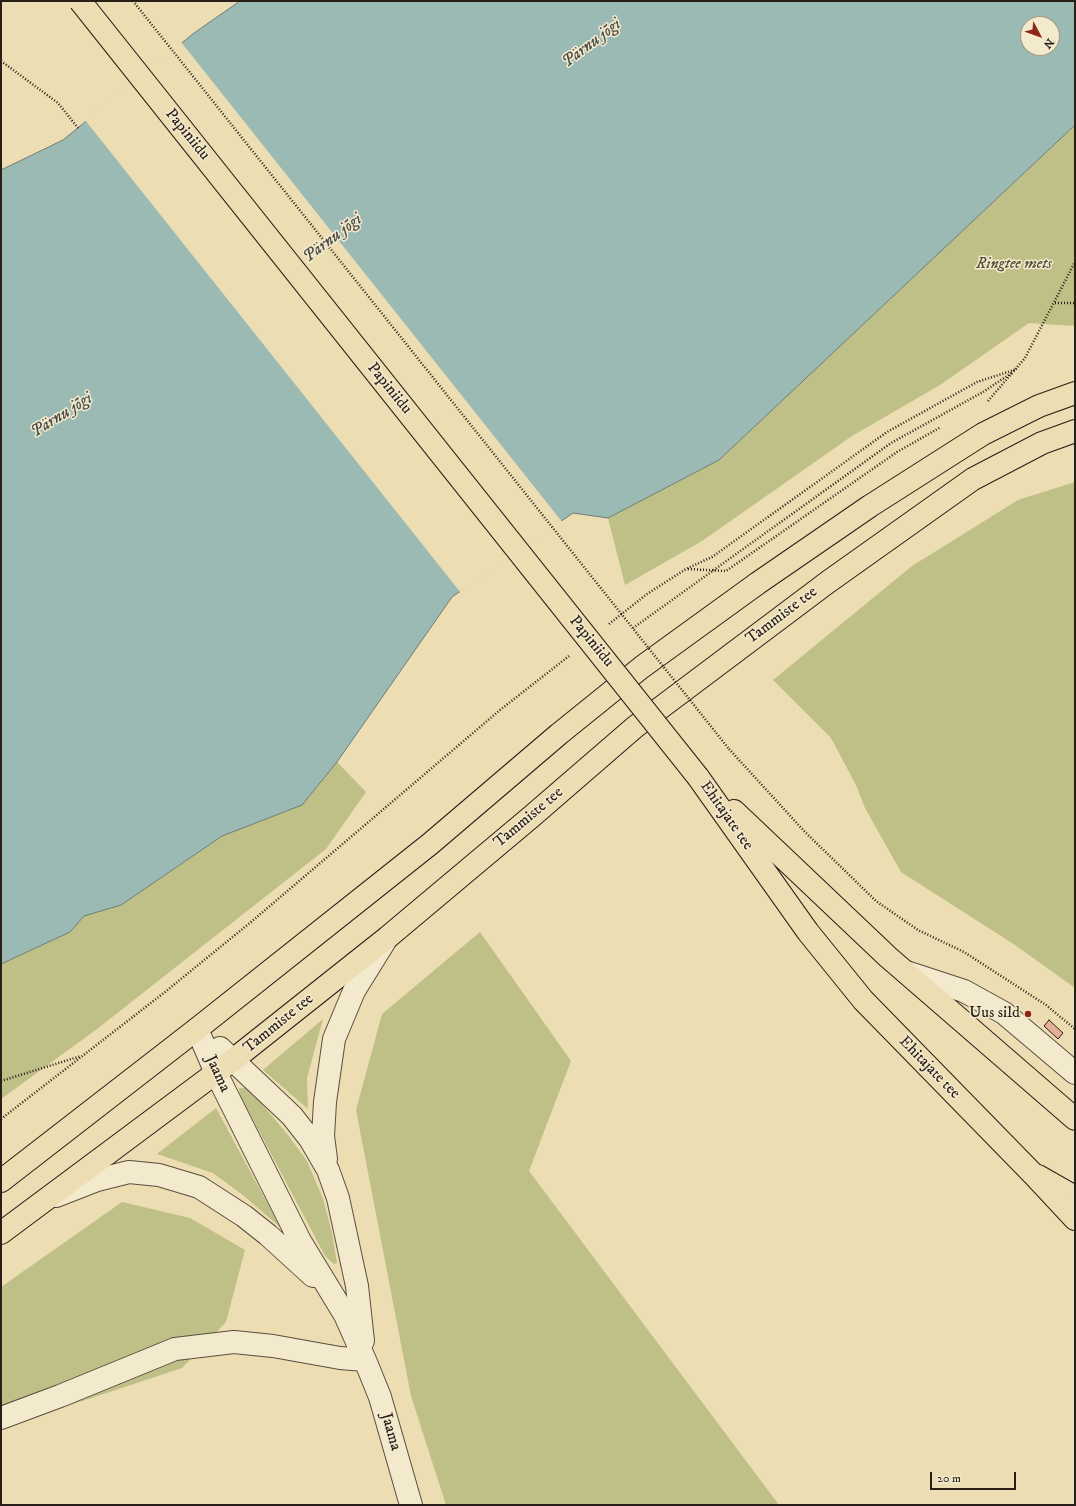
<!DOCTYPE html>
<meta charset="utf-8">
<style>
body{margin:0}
#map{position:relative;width:1076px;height:1506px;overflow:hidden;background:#edddb2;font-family:"IM FELL DW Pica",serif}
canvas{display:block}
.frame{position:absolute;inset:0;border:2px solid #291f18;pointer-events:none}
.north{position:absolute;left:1020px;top:16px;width:40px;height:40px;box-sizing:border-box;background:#f3e9cd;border:1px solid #a29885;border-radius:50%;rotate:131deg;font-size:11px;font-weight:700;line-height:16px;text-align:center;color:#291f18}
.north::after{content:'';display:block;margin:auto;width:14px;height:18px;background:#8f2418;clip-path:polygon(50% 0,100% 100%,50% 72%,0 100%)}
.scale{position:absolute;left:930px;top:1472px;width:86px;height:18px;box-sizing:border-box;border:2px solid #291f18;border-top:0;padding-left:5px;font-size:12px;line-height:14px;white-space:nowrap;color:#291f18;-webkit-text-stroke:3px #f3e9cd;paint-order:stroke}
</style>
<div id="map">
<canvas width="1076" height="1506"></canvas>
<div class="frame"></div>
<div class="north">N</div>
<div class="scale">20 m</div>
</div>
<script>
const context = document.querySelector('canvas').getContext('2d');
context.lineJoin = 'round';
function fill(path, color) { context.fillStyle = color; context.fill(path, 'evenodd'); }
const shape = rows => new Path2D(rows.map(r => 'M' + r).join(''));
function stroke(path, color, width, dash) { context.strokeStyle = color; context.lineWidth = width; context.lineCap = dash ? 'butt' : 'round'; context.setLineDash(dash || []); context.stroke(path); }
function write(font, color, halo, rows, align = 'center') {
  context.font = font + ' "IM FELL DW Pica",serif'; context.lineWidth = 3; context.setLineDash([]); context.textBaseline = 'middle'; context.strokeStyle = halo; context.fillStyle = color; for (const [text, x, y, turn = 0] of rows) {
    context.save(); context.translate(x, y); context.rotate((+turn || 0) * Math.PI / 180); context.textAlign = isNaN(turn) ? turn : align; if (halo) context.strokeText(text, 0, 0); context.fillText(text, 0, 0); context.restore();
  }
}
fill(shape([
 [1075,125,1075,326,1029,323,940,385,852,436,702,541,625,585,608,518,719,460],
 [1075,482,1075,988,1015,945,901,872,865,808,856,785,831,738,773,680,912,566,1018,500],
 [337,762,366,792,326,849,97,1029,1,1099,1,964,70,932,84,916,121,905,222,836,302,805],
 [480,932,571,1061,529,1171,779,1505,446,1505,411,1396,356,1110,382,1014],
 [323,1019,307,1078,308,1109,263,1070],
 [239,1088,246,1088,256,1097,288,1135,307,1161,323,1199,332,1233,337,1263,334,1264,325,1256,240,1095],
 [216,1108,280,1227,244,1196,213,1173,157,1154],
 [122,1202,190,1218,245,1250,226,1322,182,1368,1,1428,1,1287]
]), '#bfbf88');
const water = shape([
 [240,1,1075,1,1075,125,719,460,608,518,573,513,452,597,337,762,302,805,222,836,121,905,84,916,70,932,1,964,1,170,63,140,194,33,240,1],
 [1028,24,1052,24,1052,48,1028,48,1028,24]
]);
fill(water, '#9bbab4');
stroke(water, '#6d7c76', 1);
fill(shape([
 [181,42,563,523,461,593,85,120]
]), '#edddb2');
const building = shape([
 [1049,1020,1063,1033,1058,1039,1044,1026,1049,1020]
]);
fill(building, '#e4af97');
stroke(building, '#291f18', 1);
const minor = shape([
 [906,972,964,991,1004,1013,1075,1073],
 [197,1029,216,1073,300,1241,345,1315,365,1360,380,1397,411,1505],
 [220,1048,292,1116,310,1139,328,1170,338,1198,357,1286,363,1341],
 [326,1159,323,1136,325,1102,334,1039,354,991,385,941],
 [56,1196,97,1180,129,1172,159,1175,199,1187,244,1216,268,1235,313,1276],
 [1,1418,60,1396,175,1349,234,1342,273,1346,340,1358,365,1360]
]);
const major = shape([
 [1038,1176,1075,1197],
 [1,1181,197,1029,430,844,559,734,642,667,758,583,870,506,983,434,1039,406,1075,393],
 [1,1233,233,1060,388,937,531,817,635,727,828,582,973,479,1042,443,1075,431]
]);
const highway = shape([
 [698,777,808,932,863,1000,1033,1174,1075,1219],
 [734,811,888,957,1075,1119]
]);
stroke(minor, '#5a4e3e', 24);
stroke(major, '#291f18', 24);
stroke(highway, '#291f18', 24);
stroke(shape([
 [1,61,58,103,78,128],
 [1055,303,1075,303],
 [983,392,1013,372],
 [988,401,1025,358,1075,262],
 [688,569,726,571,897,452,941,427],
 [609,624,647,594,686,569,712,557,887,432,977,382,1017,369],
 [729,749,805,832,876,901,918,930,964,952,1046,1005,1075,1029],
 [1,1081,81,1056],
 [1,1119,165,992,251,922,500,710,569,656]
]), '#291f18', 2.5, [1, 2]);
stroke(minor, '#f3e9cd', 22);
stroke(major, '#edddb2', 22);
stroke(highway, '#edddb2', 22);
const highwayBridge = shape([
 [80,1,698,777]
]);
stroke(highwayBridge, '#291f18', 24, []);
stroke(shape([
 [133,1,729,749],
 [633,628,891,443,983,392]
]), '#291f18', 2.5, [1, 2]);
stroke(highwayBridge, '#edddb2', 22);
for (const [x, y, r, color] of [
 [1028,1014,4,"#8f2418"]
]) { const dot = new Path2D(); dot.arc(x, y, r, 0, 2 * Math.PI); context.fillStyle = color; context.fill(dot); stroke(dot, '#f3e9cd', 1.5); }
write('16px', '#291f18', '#f3e9cd', [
 ["Papiniidu",187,135,51],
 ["Papiniidu",389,389,51],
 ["Tammiste tee",782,616,-37],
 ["Papiniidu",591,642,51],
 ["Ehitajate tee",726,816,55],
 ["Tammiste tee",529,818,-40],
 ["Tammiste tee",279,1024,-39],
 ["Ehitajate tee",929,1068,46],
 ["Jaama",217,1074,65],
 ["Jaama",390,1432,74]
]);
write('italic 16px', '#564f3a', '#f3e9cd', [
 ["Ringtee mets",1014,265]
]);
write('16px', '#291f18', '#f3e9cd', [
 ["Uus sild",1020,1014]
], 'right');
write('italic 17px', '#4b4e47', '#f3e9cd', [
 ["Pärnu jõgi",592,44,-37],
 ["Pärnu jõgi",333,239,-37],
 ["Pärnu jõgi",62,416,-32]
]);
</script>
